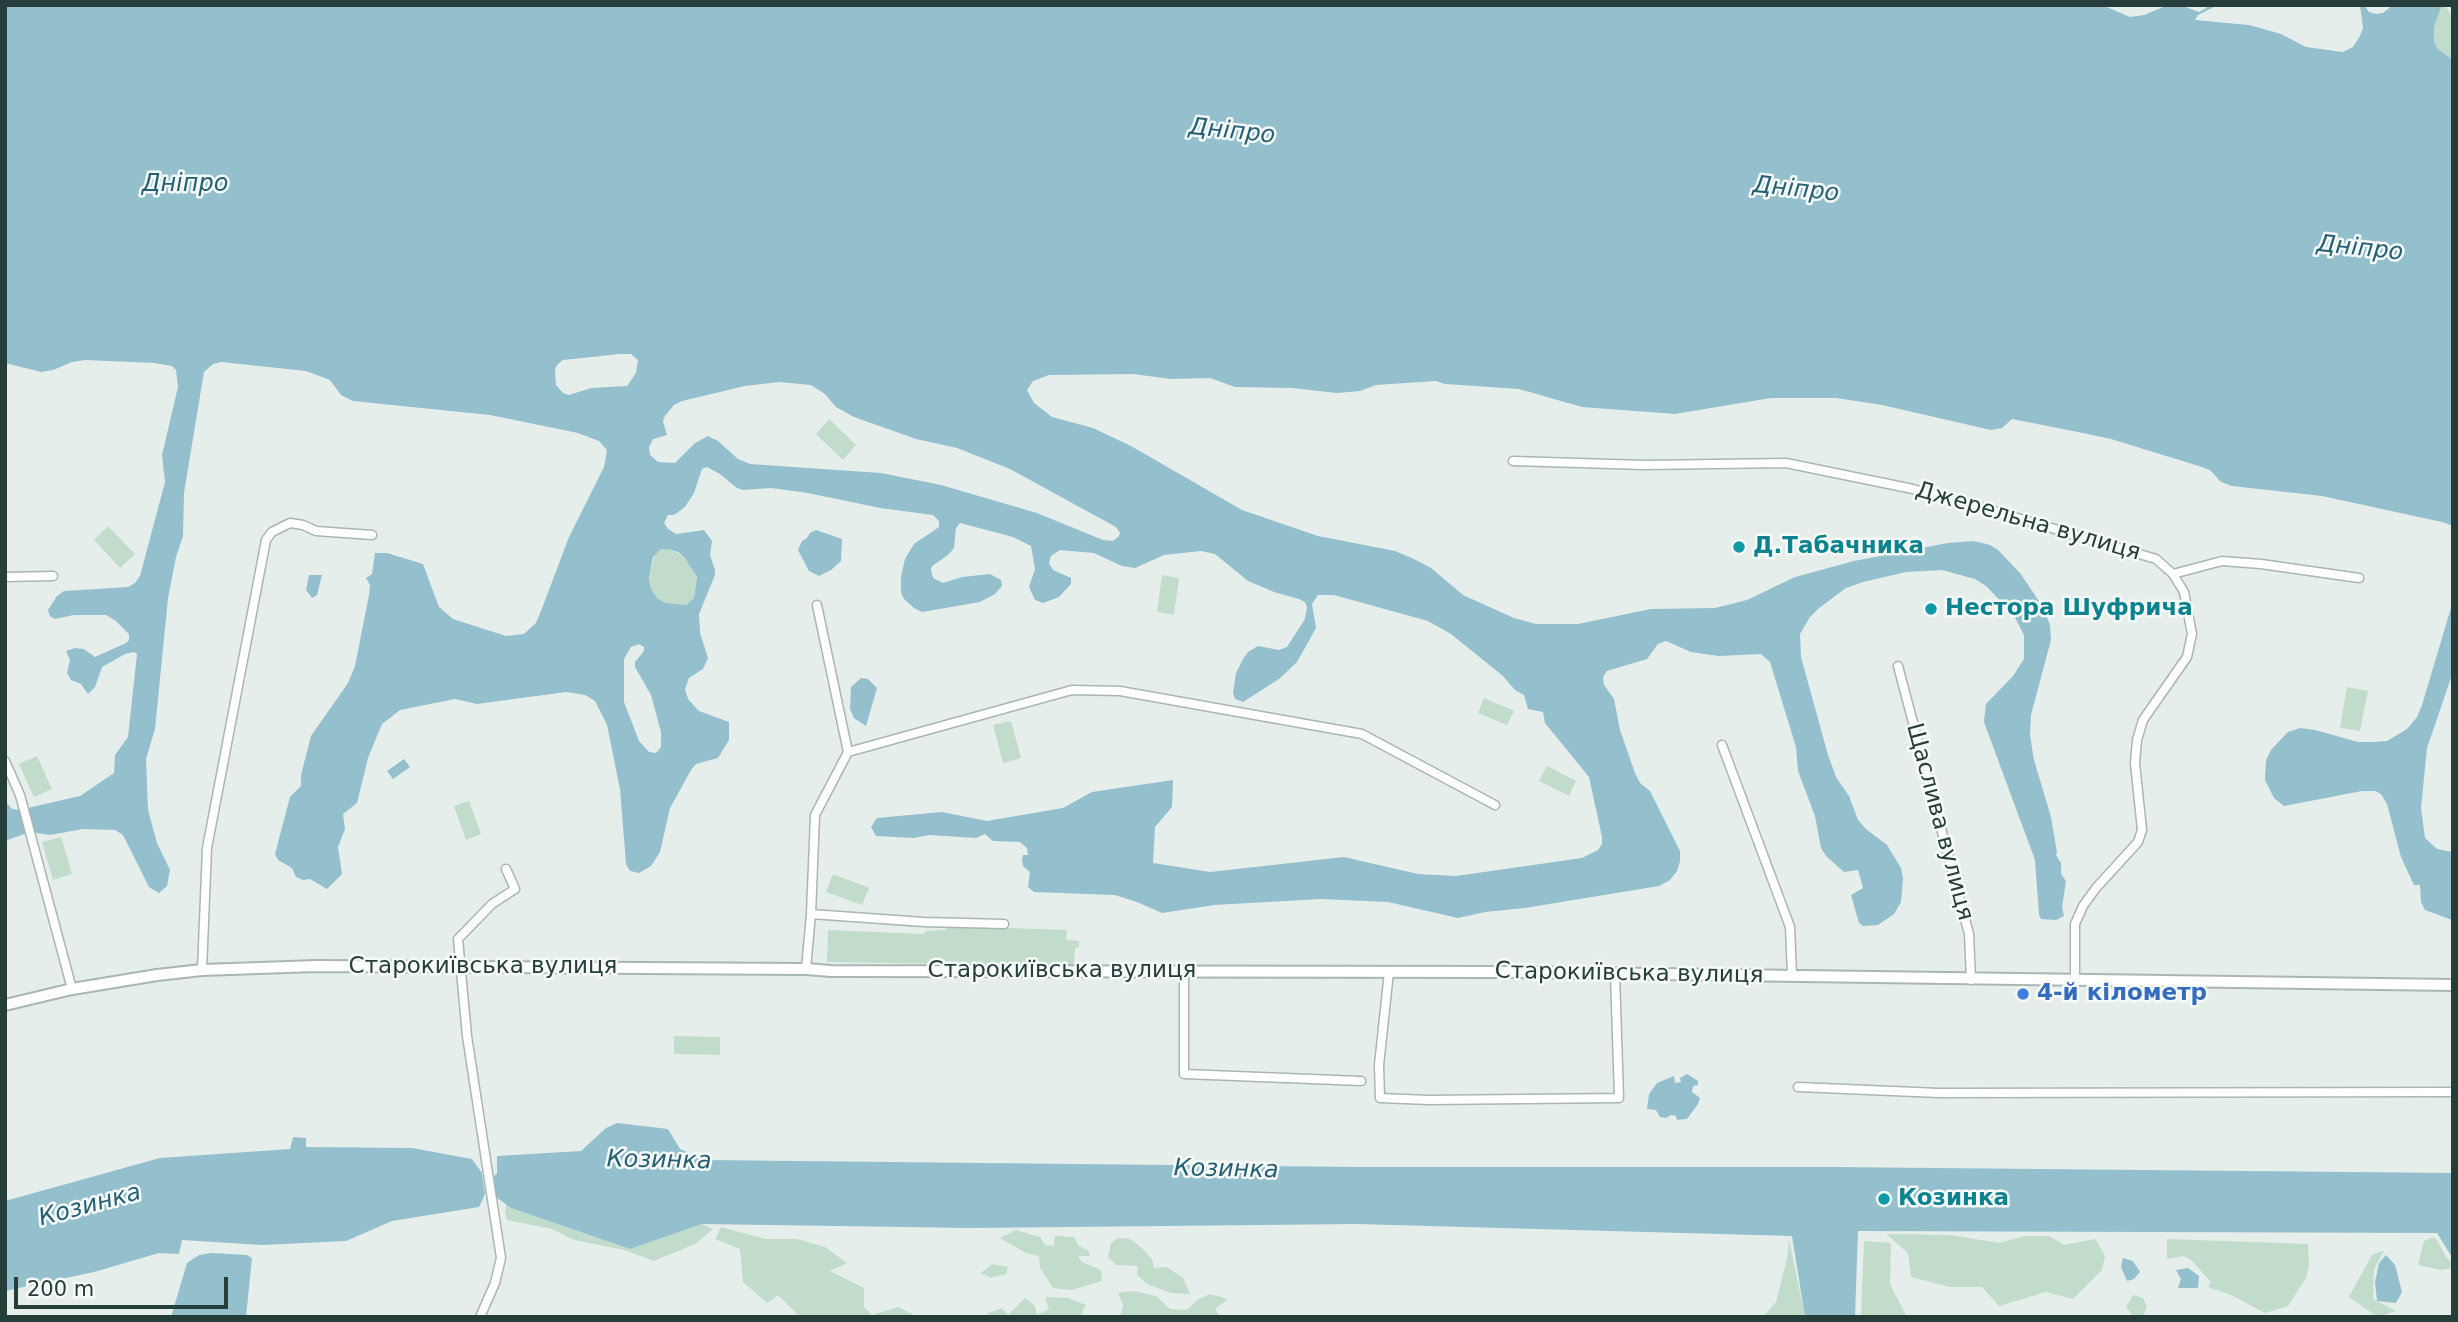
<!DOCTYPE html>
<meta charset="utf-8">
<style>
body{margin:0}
#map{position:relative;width:2458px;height:1322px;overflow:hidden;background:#e6eeeb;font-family:"DejaVu Sans",sans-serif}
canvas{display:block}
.frame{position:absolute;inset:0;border:7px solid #263e3a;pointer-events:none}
.scale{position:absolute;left:14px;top:1277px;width:214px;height:32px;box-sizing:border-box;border:4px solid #263e3a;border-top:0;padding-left:9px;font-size:21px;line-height:24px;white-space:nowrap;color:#263e3a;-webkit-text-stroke:5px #f6faf9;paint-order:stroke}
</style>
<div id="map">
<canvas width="2458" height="1322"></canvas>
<div class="frame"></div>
<div class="scale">200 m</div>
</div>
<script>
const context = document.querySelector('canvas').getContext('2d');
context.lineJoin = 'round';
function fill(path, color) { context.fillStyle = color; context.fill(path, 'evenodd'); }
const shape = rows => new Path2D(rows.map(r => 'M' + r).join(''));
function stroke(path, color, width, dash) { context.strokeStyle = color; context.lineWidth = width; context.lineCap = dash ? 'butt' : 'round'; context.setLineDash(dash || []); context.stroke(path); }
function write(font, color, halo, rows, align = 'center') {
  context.font = font + ' "DejaVu Sans",sans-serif'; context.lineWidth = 5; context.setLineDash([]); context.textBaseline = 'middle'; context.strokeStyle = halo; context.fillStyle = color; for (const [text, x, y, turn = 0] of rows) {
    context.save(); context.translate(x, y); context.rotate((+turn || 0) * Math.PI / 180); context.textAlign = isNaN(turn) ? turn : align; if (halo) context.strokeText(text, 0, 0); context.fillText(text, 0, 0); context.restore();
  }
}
fill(shape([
 [2442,5,2445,5,2453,17,2451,34,2453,33,2453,60,2438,49,2434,42,2434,27],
 [829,419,856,445,843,460,816,434],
 [108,526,135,554,120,568,94,540],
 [669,548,684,557,697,577,694,598,686,605,666,603,657,598,651,589,649,579,655,554,661,549],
 [1162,575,1179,578,1174,615,1157,612],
 [2347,687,2368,691,2360,731,2340,728],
 [1484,698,1514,711,1507,725,1478,713],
 [1011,721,1021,758,1003,763,993,725],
 [37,756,52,789,34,797,19,764],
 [1547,766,1576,781,1569,796,1539,781],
 [469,801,481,834,466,840,454,806],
 [61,837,72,874,53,880,42,842],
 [833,874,869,888,862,905,826,892],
 [948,926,1067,930,1066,940,1079,941,1079,947,1075,948,1074,966,827,962,828,930,923,934,926,931,945,930],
 [674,1036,720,1037,720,1055,674,1054],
 [507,1201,511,1208,630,1249,702,1224,713,1229,697,1243,654,1261,624,1250,574,1240,552,1229,507,1220,505,1211],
 [721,1227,765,1239,797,1239,825,1247,847,1263,830,1271,864,1288,864,1307,872,1315,898,1307,912,1314,913,1317,805,1317,798,1315,778,1295,767,1303,743,1282,740,1249,715,1239],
 [1016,1230,1040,1237,1045,1245,1054,1246,1055,1236,1074,1237,1079,1246,1088,1250,1090,1256,1078,1256,1082,1262,1101,1270,1102,1281,1071,1290,1053,1288,1040,1268,1039,1256,1026,1253,1000,1238],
 [1886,1234,1951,1235,1999,1243,2025,1236,2049,1236,2064,1245,2095,1239,2105,1256,2102,1270,2073,1299,2046,1292,1999,1306,1982,1287,1949,1287,1911,1277,1908,1253],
 [2433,1237,2437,1240,2446,1257,2453,1263,2453,1268,2441,1270,2418,1265,2424,1241],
 [1118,1238,1130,1239,1142,1248,1152,1259,1154,1268,1167,1267,1183,1278,1190,1294,1171,1293,1147,1284,1137,1275,1138,1266,1116,1265,1108,1257,1111,1243],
 [1789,1239,1805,1317,1763,1317,1776,1302,1787,1259],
 [2167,1239,2308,1244,2309,1265,2306,1278,2288,1306,2265,1313,2231,1295,2208,1287,2211,1282,2191,1260,2184,1256,2167,1259],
 [1864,1241,1891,1243,1890,1284,1907,1317,1861,1317],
 [2384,1250,2374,1270,2373,1299,2396,1311,2378,1317,2349,1297,2372,1255],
 [992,1264,1008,1267,1006,1274,991,1278,981,1273],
 [1134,1291,1156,1296,1170,1309,1187,1310,1197,1300,1210,1294,1228,1299,1215,1309,1220,1317,1123,1317,1121,1314,1123,1305,1118,1293],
 [2133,1295,2143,1298,2147,1307,2143,1317,2134,1317,2126,1307],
 [1045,1297,1068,1298,1086,1305,1081,1314,1083,1317,989,1317,988,1313,1002,1308,1008,1315,1025,1298,1035,1306,1037,1315,1049,1309]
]), '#c1dccb');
fill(shape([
 [5,5,2102,5,2130,17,2144,15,2168,5,2180,5,2199,12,2211,5,2218,5,2198,15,2195,20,2249,25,2281,34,2306,47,2343,52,2353,47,2360,36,2363,28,2360,5,2364,5,2369,12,2376,14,2383,13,2393,5,2442,5,2434,27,2434,42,2438,49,2453,60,2453,526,2442,522,2322,496,2232,486,2221,482,2210,470,2202,467,2111,439,2083,433,2012,419,2002,428,1991,430,1882,405,1836,398,1771,398,1675,414,1582,407,1519,389,1445,384,1436,381,1376,385,1360,391,1337,393,1292,388,1235,387,1210,378,1171,379,1133,374,1049,375,1033,381,1027,390,1034,403,1052,417,1093,428,1131,446,1242,510,1318,536,1395,551,1414,559,1431,568,1463,595,1514,618,1536,624,1578,624,1651,609,1715,608,1747,600,1795,577,1854,561,1948,543,1974,541,1990,545,1998,550,2020,573,2043,607,2050,625,2051,640,2031,715,2030,735,2034,760,2051,817,2057,852,2056,855,2061,863,2061,874,2066,881,2062,907,2064,916,2056,920,2041,919,2039,915,2035,860,1984,722,1986,704,2013,676,2024,659,2024,635,2013,614,1986,586,1975,579,1942,570,1906,572,1863,582,1846,588,1819,608,1810,617,1800,634,1801,657,1828,755,1836,777,1849,796,1858,820,1866,829,1887,845,1901,868,1903,878,1901,902,1894,914,1878,925,1863,926,1859,923,1851,895,1863,888,1858,870,1844,872,1826,856,1821,848,1815,816,1798,771,1796,747,1770,662,1761,654,1719,656,1691,652,1666,641,1658,644,1647,659,1607,671,1603,677,1604,685,1614,699,1620,730,1635,773,1640,783,1650,791,1680,851,1680,861,1677,871,1670,880,1659,886,1525,908,1485,912,1458,918,1388,902,1321,899,1214,905,1162,913,1137,902,1115,895,1034,892,1028,887,1030,872,1023,866,1022,859,1023,855,1028,855,1027,848,1020,842,993,841,985,834,976,838,929,835,914,838,876,836,871,827,877,818,942,812,987,821,1063,808,1092,792,1173,780,1172,807,1155,827,1153,863,1210,872,1344,857,1418,874,1456,876,1582,858,1598,850,1602,844,1602,837,1589,777,1545,723,1543,712,1528,709,1524,695,1515,690,1503,676,1451,634,1428,621,1334,595,1318,595,1312,604,1316,628,1297,662,1279,679,1243,702,1235,699,1233,693,1236,673,1243,659,1248,652,1258,646,1279,650,1287,647,1305,619,1307,607,1305,602,1299,599,1274,592,1248,581,1215,554,1201,551,1164,555,1135,568,1122,566,1094,553,1060,550,1051,556,1049,563,1053,570,1071,578,1071,584,1059,597,1043,603,1035,600,1029,587,1035,569,1031,546,1013,537,960,523,956,528,954,548,948,555,932,566,931,570,933,578,943,583,962,577,990,574,1001,580,1002,586,995,594,980,602,922,612,914,608,904,599,901,593,901,577,905,559,914,544,939,527,939,521,933,515,880,508,808,493,771,488,743,490,737,488,720,474,707,467,702,469,694,493,685,507,674,515,668,515,664,523,668,529,676,534,704,530,712,541,710,555,715,570,715,575,699,614,700,633,708,658,703,669,689,678,685,689,688,699,699,711,729,722,729,740,718,758,696,764,691,770,670,808,660,852,651,866,639,873,630,871,626,864,620,789,607,725,595,701,585,695,566,692,477,704,455,699,400,710,382,724,368,758,357,803,343,814,345,829,338,847,342,874,327,889,310,879,303,880,296,877,292,868,278,860,275,854,290,797,301,786,301,775,311,736,348,683,355,666,369,595,370,585,366,578,372,574,375,553,387,553,423,564,439,607,453,619,506,636,524,634,536,623,541,611,569,537,604,467,607,450,599,441,578,433,490,415,353,401,341,395,330,380,306,371,221,362,213,364,204,372,184,493,183,536,176,557,168,598,155,729,146,759,148,810,157,843,170,870,167,886,159,893,149,887,123,835,115,830,83,829,50,835,30,832,5,841,5,801,12,809,19,810,80,796,114,773,115,755,128,737,137,654,134,652,125,654,102,667,95,687,88,694,81,684,71,680,67,673,70,660,66,651,75,648,84,649,95,657,126,643,129,640,129,634,116,621,106,615,74,615,54,619,50,616,48,610,57,596,64,591,128,587,135,583,140,576,165,482,162,455,178,387,176,370,172,366,154,363,85,360,72,362,53,370,41,372,5,363],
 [620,354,631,354,638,360,636,373,627,386,591,388,569,395,563,393,556,385,555,370,557,365,563,360],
 [779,382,811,385,825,394,836,407,854,417,916,439,957,448,1010,469,1116,527,1120,533,1119,536,1113,541,1103,540,1037,513,941,485,881,473,750,464,738,459,718,441,708,436,695,443,675,463,658,462,650,455,649,447,653,439,667,435,663,421,665,416,674,405,682,401,745,386],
 [661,549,669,549,678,552,684,557,697,577,694,598,686,605,666,603,657,598,651,589,649,579,653,557],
 [639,644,644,647,644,651,635,662,635,667,651,695,661,732,661,747,656,753,649,752,639,741,624,702,624,659,631,647],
 [816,530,842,539,841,561,831,570,819,576,809,571,798,550,802,541,807,538,810,533],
 [309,575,322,575,317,595,312,598,306,590],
 [2453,601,2453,672,2427,748,2421,808,2425,838,2437,849,2453,852,2452,920,2425,910,2421,902,2420,885,2414,885,2401,857,2387,804,2381,794,2375,791,2362,791,2284,806,2274,798,2265,780,2266,760,2271,750,2288,732,2300,728,2315,730,2358,742,2373,742,2387,741,2407,729,2417,717,2422,705],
 [861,678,868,679,877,688,866,726,854,718,850,709,851,687],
 [404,759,410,767,393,779,387,771],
 [1687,1074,1698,1081,1698,1085,1693,1086,1692,1092,1700,1098,1698,1104,1687,1119,1677,1120,1676,1116,1671,1115,1666,1118,1660,1117,1656,1110,1647,1109,1649,1094,1657,1083,1674,1076,1675,1083,1681,1082,1680,1078],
 [617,1123,668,1129,680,1149,704,1160,1357,1167,1833,1167,2453,1173,2453,1259,2437,1233,1858,1231,1855,1317,1805,1317,1792,1236,1356,1224,971,1228,702,1224,630,1249,511,1208,496,1197,492,1179,497,1173,497,1156,581,1151,606,1128],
 [293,1137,306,1138,306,1147,412,1148,472,1159,482,1173,485,1194,479,1207,392,1221,346,1241,262,1245,182,1240,179,1254,159,1253,94,1272,5,1291,5,1201,160,1158,290,1149],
 [212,1253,247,1255,252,1258,246,1317,171,1317,187,1263,199,1255],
 [2386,1255,2395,1265,2402,1292,2396,1303,2377,1301,2375,1282,2379,1263],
 [2123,1258,2133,1261,2140,1272,2134,1279,2127,1281,2121,1267],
 [2188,1268,2199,1276,2198,1288,2178,1288,2181,1279,2176,1270]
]), '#94bfcd');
const minor = shape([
 [1513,461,1644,465,1786,463,1913,489,1994,511,2156,559,2173,574,2184,592,2192,634,2187,657,2143,720,2137,740,2135,763,2142,830,2138,842,2096,888,2083,906,2075,924,2075,982],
 [2173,574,2222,561,2261,564,2359,578],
 [5,577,53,576],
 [1898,666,1969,934,1971,980],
 [1722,745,1790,927,1792,975],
 [848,752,1072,690,1120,691,1362,734,1495,805],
 [5,761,20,795,72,989],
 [811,914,924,922,1004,924],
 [806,969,811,914,815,815,848,752,817,605],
 [202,970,207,848,266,540,272,532,290,523,303,525,316,531,372,535],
 [1184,972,1184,1074,1361,1081],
 [1389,972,1379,1065,1380,1098,1429,1100,1619,1098,1615,974],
 [1798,1087,1939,1093,2453,1092],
 [480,1317,495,1283,501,1258,467,1036,458,939,492,904,515,889,506,869]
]);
const tertiary = shape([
 [5,1005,72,989,157,975,202,970,316,966,806,969,831,971,1512,972,2453,985]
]);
stroke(minor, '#a9b6b2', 11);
stroke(tertiary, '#a9b6b2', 14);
stroke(minor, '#fff', 8);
stroke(tertiary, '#fff', 10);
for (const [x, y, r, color] of [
 [1739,547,7,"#0f9aa8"],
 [1931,609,7,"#0f9aa8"],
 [2023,994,7,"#3f7fe0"],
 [1884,1199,7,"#0f9aa8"]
]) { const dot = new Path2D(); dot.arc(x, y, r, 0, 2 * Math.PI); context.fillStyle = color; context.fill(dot); stroke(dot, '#f6faf9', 2.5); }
write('23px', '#263e3a', '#f6faf9', [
 ["Джерельна вулиця",2028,522,16],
 ["Щаслива вулиця",1939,822,75],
 ["Старокиївська вулиця",483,967],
 ["Старокиївська вулиця",1062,971],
 ["Старокиївська вулиця",1629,974,1]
]);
write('bold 23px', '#0d838f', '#f6faf9', [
 ["Д.Табачника",1753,547],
 ["Нестора Шуфрича",1945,609],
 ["Козинка",1898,1199]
], 'left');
write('bold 23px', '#366cbe', '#f6faf9', [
 ["4-й кілометр",2037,994]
], 'left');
write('italic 24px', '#256075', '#f6faf9', [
 ["Дніпро",1232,132,6],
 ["Дніпро",185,185],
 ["Дніпро",1796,190,6],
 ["Дніпро",2360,249,6],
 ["Козинка",659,1161,1],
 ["Козинка",1226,1170,1],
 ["Козинка",90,1206,-15]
]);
</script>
